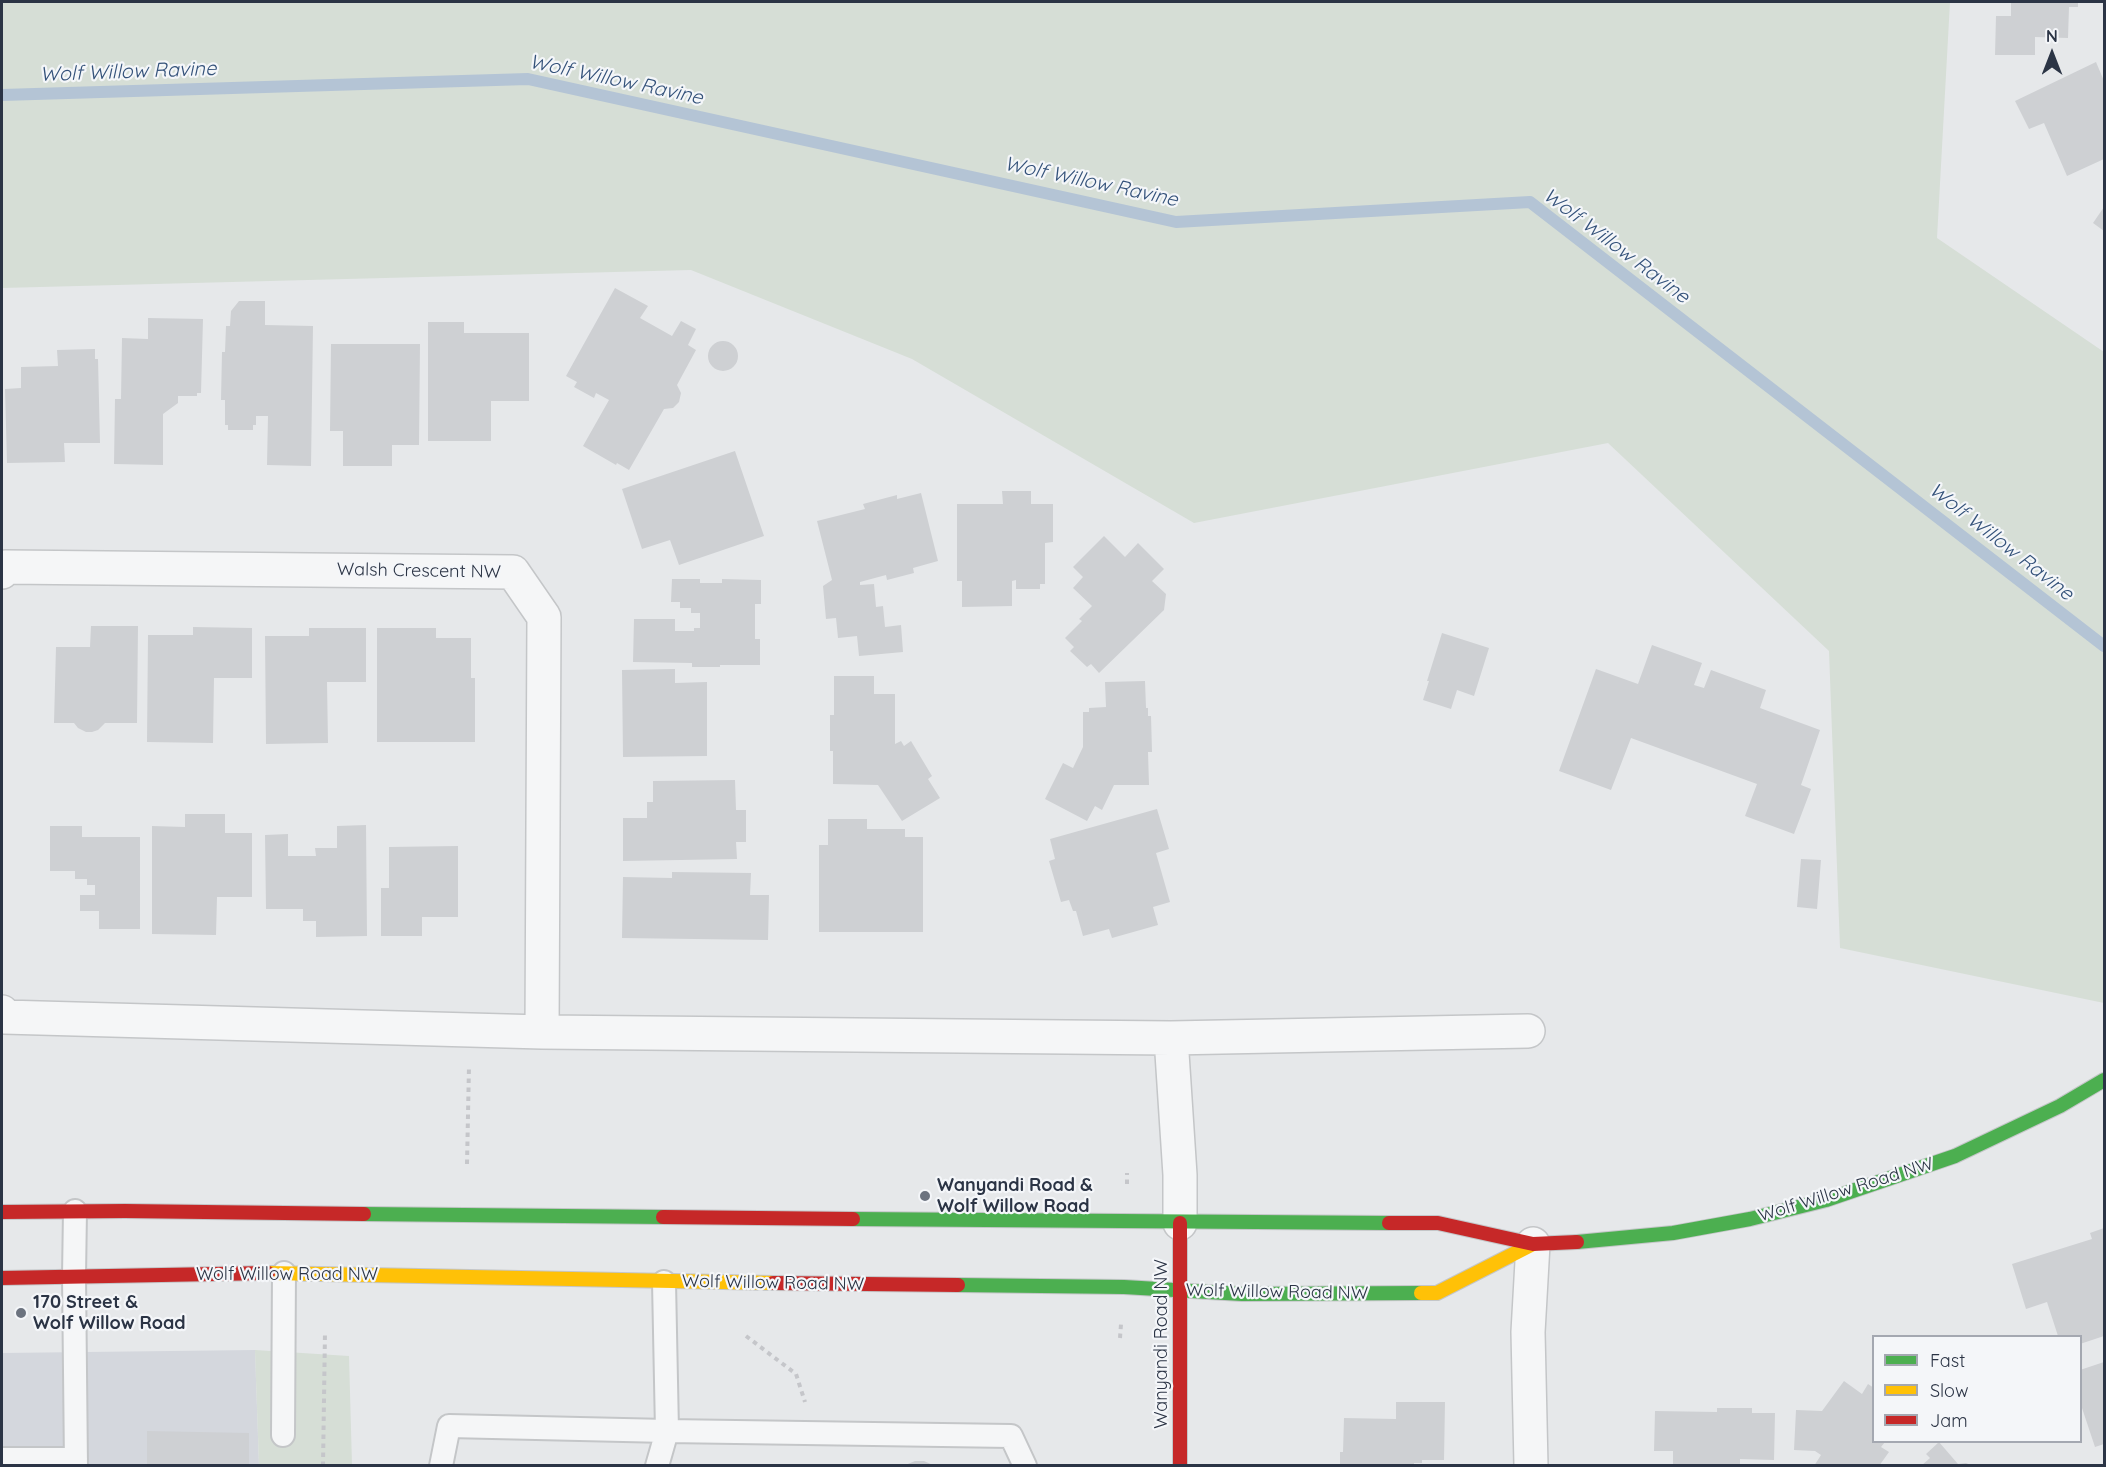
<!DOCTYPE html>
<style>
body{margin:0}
#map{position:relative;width:2106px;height:1467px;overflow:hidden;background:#e6e8ea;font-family:Quicksand,sans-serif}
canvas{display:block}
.frame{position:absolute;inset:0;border:3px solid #2b3445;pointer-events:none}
.legend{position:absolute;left:1872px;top:1335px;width:210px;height:108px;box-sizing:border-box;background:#f4f6f9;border:2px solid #a4a8b1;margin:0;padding:8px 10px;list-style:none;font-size:18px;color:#2b3445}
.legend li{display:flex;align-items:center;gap:12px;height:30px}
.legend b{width:30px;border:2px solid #a4a8b1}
.north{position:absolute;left:2022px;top:24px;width:60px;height:60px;-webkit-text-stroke:4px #f4f6f9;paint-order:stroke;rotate:0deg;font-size:16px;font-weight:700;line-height:24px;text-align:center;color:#2b3445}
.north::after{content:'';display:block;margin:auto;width:21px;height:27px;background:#2b3445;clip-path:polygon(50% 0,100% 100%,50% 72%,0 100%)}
</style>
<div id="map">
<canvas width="2106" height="1467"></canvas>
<div class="frame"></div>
<ul class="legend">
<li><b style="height:8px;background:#4caf50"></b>Fast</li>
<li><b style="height:8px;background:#ffc107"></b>Slow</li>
<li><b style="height:8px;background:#c62828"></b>Jam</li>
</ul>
<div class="north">N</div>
</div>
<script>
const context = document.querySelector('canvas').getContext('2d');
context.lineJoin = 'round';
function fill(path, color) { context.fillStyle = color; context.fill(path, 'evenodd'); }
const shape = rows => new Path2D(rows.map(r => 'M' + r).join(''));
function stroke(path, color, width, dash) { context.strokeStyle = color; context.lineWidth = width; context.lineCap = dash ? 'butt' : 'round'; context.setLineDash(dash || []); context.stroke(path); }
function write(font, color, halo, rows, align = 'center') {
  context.font = font + ' Quicksand,sans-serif'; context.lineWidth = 4.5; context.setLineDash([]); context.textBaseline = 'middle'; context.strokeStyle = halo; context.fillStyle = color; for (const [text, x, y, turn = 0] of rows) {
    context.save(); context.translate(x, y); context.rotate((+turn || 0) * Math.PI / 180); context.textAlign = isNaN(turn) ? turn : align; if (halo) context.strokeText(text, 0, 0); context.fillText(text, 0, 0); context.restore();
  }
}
fill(shape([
 [255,1350,259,1465,2,1465,2,1353]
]), '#d4d7dd');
fill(shape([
 [2,2,1950,2,1937,238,2104,352,2104,1003,1840,948,1829,651,1608,443,1194,523,912,359,691,270,2,288],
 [255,1350,349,1356,352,1465,259,1465]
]), '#d6ded6');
stroke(shape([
 [2,95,528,79,1176,222,1530,202,2104,646]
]), '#b4c4d5', 12);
fill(shape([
 [2011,2,2078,2,2078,7,2069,7,2068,38,2035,37,2035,55,1995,55,1996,16,2011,16],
 [2096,62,2104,81,2104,159,2067,176,2044,123,2029,129,2015,101],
 [2104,207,2104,231,2093,223],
 [615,288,648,306,640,318,672,336,681,321,696,329,688,345,696,350,677,385,681,393,679,402,673,408,664,409,629,470,617,463,616,465,583,446,609,400,596,393,594,398,574,387,577,382,566,376],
 [239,301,265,301,265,325,313,326,311,466,267,465,268,416,256,416,256,425,253,425,253,430,228,430,228,425,225,425,225,400,221,400,222,352,225,352,226,326,230,326,231,311],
 [148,318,203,319,201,393,197,393,197,396,178,396,178,403,163,414,163,465,114,464,115,399,121,399,122,338,148,339],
 [428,322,464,322,464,333,529,333,529,401,491,401,491,441,428,441],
 '708 356a15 15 0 1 1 30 0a15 15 0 1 1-30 0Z',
 [331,344,420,344,419,445,392,445,392,466,343,466,343,431,330,431],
 [95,349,95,359,98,359,100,443,64,443,65,462,7,463,5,389,21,388,21,367,58,366,57,350],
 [735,451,764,536,679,565,670,540,642,549,622,489],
 [1002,491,1031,491,1031,504,1053,504,1053,542,1045,543,1045,584,1040,584,1040,589,1016,589,1016,580,1012,581,1012,606,962,607,962,581,957,581,957,504,1003,504],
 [921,493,938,561,913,568,914,573,887,580,886,575,860,582,860,585,874,584,876,607,883,606,885,627,901,625,903,652,859,656,857,636,838,638,836,618,826,619,823,586,832,580,817,521,865,509,863,504,897,495,897,499],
 [1104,536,1125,557,1138,543,1164,569,1152,581,1166,594,1164,610,1099,673,1091,664,1087,667,1070,651,1074,647,1065,638,1082,621,1079,619,1092,606,1073,588,1083,577,1073,567],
 [672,579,700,579,700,583,722,583,722,579,761,580,761,604,755,604,755,639,760,639,760,665,720,665,720,667,692,667,692,663,633,662,634,619,675,619,675,631,694,631,694,628,700,628,700,613,691,613,691,608,680,608,680,602,671,602],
 [91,626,138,626,137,723,105,723,98,730,92,732,86,732,78,728,74,723,54,723,56,647,90,647],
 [193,627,252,628,252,678,214,678,213,743,147,742,148,635,193,635],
 [309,628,366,628,366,682,327,682,328,743,266,744,265,636,309,636],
 [377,628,436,628,436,638,471,638,471,678,475,678,475,742,377,742],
 [1442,633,1489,648,1474,696,1457,690,1451,709,1423,700,1429,681,1427,681],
 [1652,645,1702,663,1694,685,1704,688,1711,670,1766,690,1760,708,1820,730,1801,785,1811,789,1794,834,1745,816,1757,784,1631,738,1611,790,1559,771,1596,669,1638,684],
 [675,669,675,683,707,682,707,756,623,757,622,670],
 [834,676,874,676,874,694,895,694,895,744,901,741,904,746,911,741,932,776,928,779,940,798,902,821,878,785,833,784,833,751,830,751,830,715,834,715],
 [1145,681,1146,708,1148,708,1148,716,1151,716,1152,752,1148,752,1149,785,1114,785,1102,810,1095,806,1087,821,1045,799,1063,763,1073,768,1083,747,1083,712,1089,712,1089,708,1106,707,1105,682],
 [735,780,736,810,746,810,746,842,736,842,737,859,623,861,623,818,647,818,647,802,653,802,653,781],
 [1157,809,1169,849,1156,853,1170,902,1153,907,1158,925,1112,938,1109,929,1083,936,1076,911,1073,911,1069,900,1061,902,1049,861,1055,859,1050,839],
 [185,814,225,814,225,833,252,833,252,897,217,897,216,935,152,934,152,826,185,827],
 [828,819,867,819,867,829,905,829,905,837,923,837,923,932,819,932,819,845,828,845],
 [366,825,367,936,316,937,316,921,303,921,303,909,266,909,265,835,288,834,288,856,316,856,315,848,337,848,337,826],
 [50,826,82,826,82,837,140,837,140,929,99,929,99,911,80,911,80,895,95,895,95,885,87,885,87,879,75,879,75,871,50,871],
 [458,846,458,917,422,917,422,936,381,936,381,888,389,888,389,847],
 [1801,859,1821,860,1817,909,1797,907],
 [672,872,751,873,750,895,769,895,768,940,622,938,623,877,672,878],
 [2104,1228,2104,1336,2080,1344,2080,1336,2058,1336,2047,1302,2026,1309,2012,1264,2092,1239,2090,1233],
 [2104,1362,2104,1444,2095,1447,2080,1402,2080,1370],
 [1844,1381,1862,1394,1868,1384,1874,1388,1874,1442,1885,1442,1881,1447,1889,1452,1879,1466,1814,1466,1821,1455,1815,1451,1794,1450,1796,1410,1822,1411],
 [1396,1402,1445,1402,1444,1460,1422,1460,1422,1463,1414,1463,1414,1466,1340,1466,1340,1452,1343,1452,1344,1418,1396,1419],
 [1717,1408,1752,1408,1752,1413,1775,1413,1774,1460,1740,1459,1740,1466,1673,1466,1673,1451,1654,1451,1655,1411,1717,1412],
 [147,1431,249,1433,249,1466,147,1466],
 [1939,1442,1958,1464,1966,1463,1973,1466,1921,1466,1930,1458,1926,1454],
 [915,1461,924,1461,935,1466,903,1466]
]), '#ced0d3');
const lane = shape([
 [75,1211,74,1276,76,1466],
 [664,1282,667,1431,1011,1436,1025,1466],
 [283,1435,284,1273],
 [2,1459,76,1459],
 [441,1466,449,1426,667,1431,657,1466]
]);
const street = shape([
 [2,572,5,567,513,572,544,617,542,1032],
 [2,1012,4,1017,542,1032,1171,1038,1528,1031],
 [1171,1038,1180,1175,1180,1223],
 [1531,1466,1528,1332,1533,1244]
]);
const fast = shape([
 [364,1214,663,1217],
 [853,1219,1389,1223],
 [1577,1242,1673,1233,1750,1219,1826,1200,1955,1156,2060,1106,2104,1080],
 [958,1285,1124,1287,1242,1294,1421,1293]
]);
const slow = shape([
 [268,1273,773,1283],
 [1421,1293,1437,1293,1533,1244]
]);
const jam = shape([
 [2,1212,125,1211,364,1214],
 [663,1217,853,1219],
 [1180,1223,1180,1466],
 [1389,1223,1438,1223,1533,1244,1577,1242],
 [2,1278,268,1273],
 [773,1283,958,1285]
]);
stroke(lane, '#c4c6c8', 26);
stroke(street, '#c4c6c8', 36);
stroke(fast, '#c4c6c8', 16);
stroke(slow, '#c4c6c8', 16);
stroke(jam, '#c4c6c8', 16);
stroke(shape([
 [467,1164,469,1066],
 [1127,1184,1127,1173],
 [746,1336,796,1374,805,1402],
 [1120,1338,1121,1324],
 [323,1466,325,1332]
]), '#c5c6ca', 4, [4.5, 4.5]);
stroke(lane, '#f5f6f7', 22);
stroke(street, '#f5f6f7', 33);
stroke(fast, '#4caf50', 14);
stroke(slow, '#ffc107', 14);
stroke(jam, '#c62828', 14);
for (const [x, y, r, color] of [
 [925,1196,6,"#6c737f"],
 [21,1313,6,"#6c737f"]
]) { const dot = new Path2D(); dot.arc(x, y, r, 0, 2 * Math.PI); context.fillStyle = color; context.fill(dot); stroke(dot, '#f4f6f9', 2); }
write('18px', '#2b3445', '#f4f6f9', [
 ["Walsh Crescent NW",419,571,1],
 ["Wolf Willow Road NW",1846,1190,-17],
 ["Wolf Willow Road NW",287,1275],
 ["Wolf Willow Road NW",773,1283,1],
 ["Wolf Willow Road NW",1277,1292,1],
 ["Wanyandi Road NW",1162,1344,-90]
]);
write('bold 18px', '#2b3445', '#f4f6f9', [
 ["Wanyandi Road &",937,1186],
 ["Wolf Willow Road",937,1207],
 ["170 Street &",33,1303],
 ["Wolf Willow Road",33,1324]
], 'left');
write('italic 20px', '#34527a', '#f4f6f9', [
 ["Wolf Willow Ravine",128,72,-2],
 ["Wolf Willow Ravine",616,80,12],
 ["Wolf Willow Ravine",1091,182,12],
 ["Wolf Willow Ravine",1616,246,37],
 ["Wolf Willow Ravine",2001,542,38]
]);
</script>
